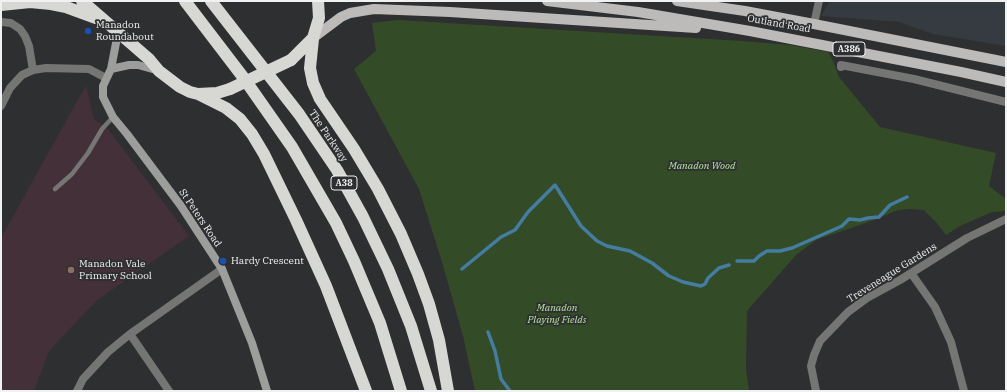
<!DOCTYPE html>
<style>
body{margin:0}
#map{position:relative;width:1007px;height:392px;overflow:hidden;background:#2e2f31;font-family:"IBM Plex Serif",serif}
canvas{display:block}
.frame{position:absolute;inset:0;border:2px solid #f0f1f2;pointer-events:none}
</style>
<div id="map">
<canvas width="1007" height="392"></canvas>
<div class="frame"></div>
</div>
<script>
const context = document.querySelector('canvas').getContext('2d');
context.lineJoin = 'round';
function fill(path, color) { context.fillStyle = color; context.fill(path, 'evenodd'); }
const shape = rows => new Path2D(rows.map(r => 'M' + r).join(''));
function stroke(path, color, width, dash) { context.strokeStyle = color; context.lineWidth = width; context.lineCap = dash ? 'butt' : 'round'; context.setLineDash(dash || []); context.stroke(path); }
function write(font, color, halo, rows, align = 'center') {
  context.font = font + ' "IBM Plex Serif",serif'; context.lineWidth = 3.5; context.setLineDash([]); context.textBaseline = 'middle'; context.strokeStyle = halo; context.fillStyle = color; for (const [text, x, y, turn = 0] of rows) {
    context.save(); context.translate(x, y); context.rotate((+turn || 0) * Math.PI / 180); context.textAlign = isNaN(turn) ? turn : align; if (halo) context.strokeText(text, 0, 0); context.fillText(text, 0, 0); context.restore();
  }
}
fill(shape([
 [830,1,1006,1,1006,46,933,34,899,22,821,16]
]), '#363a41');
fill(shape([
 [86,85,94,119,108,129,189,236,96,301,49,351,34,391,1,391,1,238]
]), '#433039');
fill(shape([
 [398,20,742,41,790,45,828,52,833,61,839,77,880,127,996,153,989,186,1006,199,1006,211,992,212,960,226,946,235,936,222,924,210,910,209,898,210,874,220,816,240,796,255,747,311,746,369,749,391,475,391,463,336,442,262,419,189,354,69,376,51,372,23]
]), '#344b28');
stroke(shape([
 [737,261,754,261,759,256,767,251,780,251,792,248,842,226,849,219,860,220,868,218,879,217,890,205,907,197],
 [462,269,501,237,515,230,528,212,555,185,581,226,597,241,607,246,630,251,652,263,669,276,683,282,701,286,705,284,708,278,719,268,729,265],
 [488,332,495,351,501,379,510,391]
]), '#447da1', 3.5);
stroke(shape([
 [55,189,72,174,88,153,102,129,113,117]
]), '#757574', 4.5);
stroke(shape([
 [1,22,11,23,20,29,25,36,29,46,33,70],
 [814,24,819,1],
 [841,67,841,65,914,79,1006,102],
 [1,106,10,88,22,75,33,70,46,68,89,69,106,78],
 [911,273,935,307,951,342,964,391],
 [130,334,169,391],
 [77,391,83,379,108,352,130,334,222,269],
 [816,391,811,366,814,355,820,341,848,312,867,298,900,280,967,238,1006,219]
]), '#757574', 8);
stroke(shape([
 [116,30,116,43,111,69,103,86,103,97,113,117,127,134,181,206,222,269,252,343,267,391],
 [111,69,129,65,138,65,156,70]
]), '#9d9d9b', 8);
stroke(shape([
 [547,1,638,12,750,31,961,72,1006,82],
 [677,1,745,11,814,24,1006,62],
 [313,38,341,17,350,13,374,9,450,12,696,28]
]), '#bcbbb9', 10);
stroke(shape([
 [82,1,149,59,159,71,180,87,190,92,198,94,217,93,230,89],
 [185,1,243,77,292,147,336,223,354,261,380,323,401,391],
 [211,1,299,114,337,170,363,217,388,269,411,326,431,391],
 [1,5,30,2,51,4,66,7,96,18],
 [313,39,310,68,313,83,320,99,354,149,378,189,401,234,418,274,429,304,439,340,448,391],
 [291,60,313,38,319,18,318,1],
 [198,94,226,108,240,119,252,134,264,154,296,220,326,286,366,391]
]), '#d7d7d4', 12);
stroke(shape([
 [230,89,291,60]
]), '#d7d7d4', 12);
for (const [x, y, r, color] of [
 [88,31,4,"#1a4fb4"],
 [223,261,4,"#1a4fb4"],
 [71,270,4,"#8d6e63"]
]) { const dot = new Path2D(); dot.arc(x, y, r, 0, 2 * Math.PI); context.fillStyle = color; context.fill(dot); stroke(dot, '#2e2f31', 1.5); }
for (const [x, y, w] of [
 [849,49,32],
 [344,183,26]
]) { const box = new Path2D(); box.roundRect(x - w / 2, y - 7, w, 14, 3); context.fillStyle = '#2e2f31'; context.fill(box); stroke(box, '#f0f1f2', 1); }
write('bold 9px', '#f0f1f2', null, [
 ["A386",849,49],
 ["A38",344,183]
]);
write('10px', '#f0f1f2', '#2e2f31', [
 ["Outland Road",779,24,10],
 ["The Parkway",328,136,56],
 ["St Peters Road",200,218,56],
 ["Treveneague Gardens",892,273,-32]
]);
write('10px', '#f0f1f2', '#2e2f31', [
 ["Manadon",96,25],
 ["Roundabout",96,37],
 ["Hardy Crescent",231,261],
 ["Manadon Vale",79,264],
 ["Primary School",79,276]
], 'left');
write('italic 10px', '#b5e79c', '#2e2f31', [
 ["Manadon Wood",702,166],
 ["Manadon",557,308],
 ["Playing Fields",557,320]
]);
</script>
